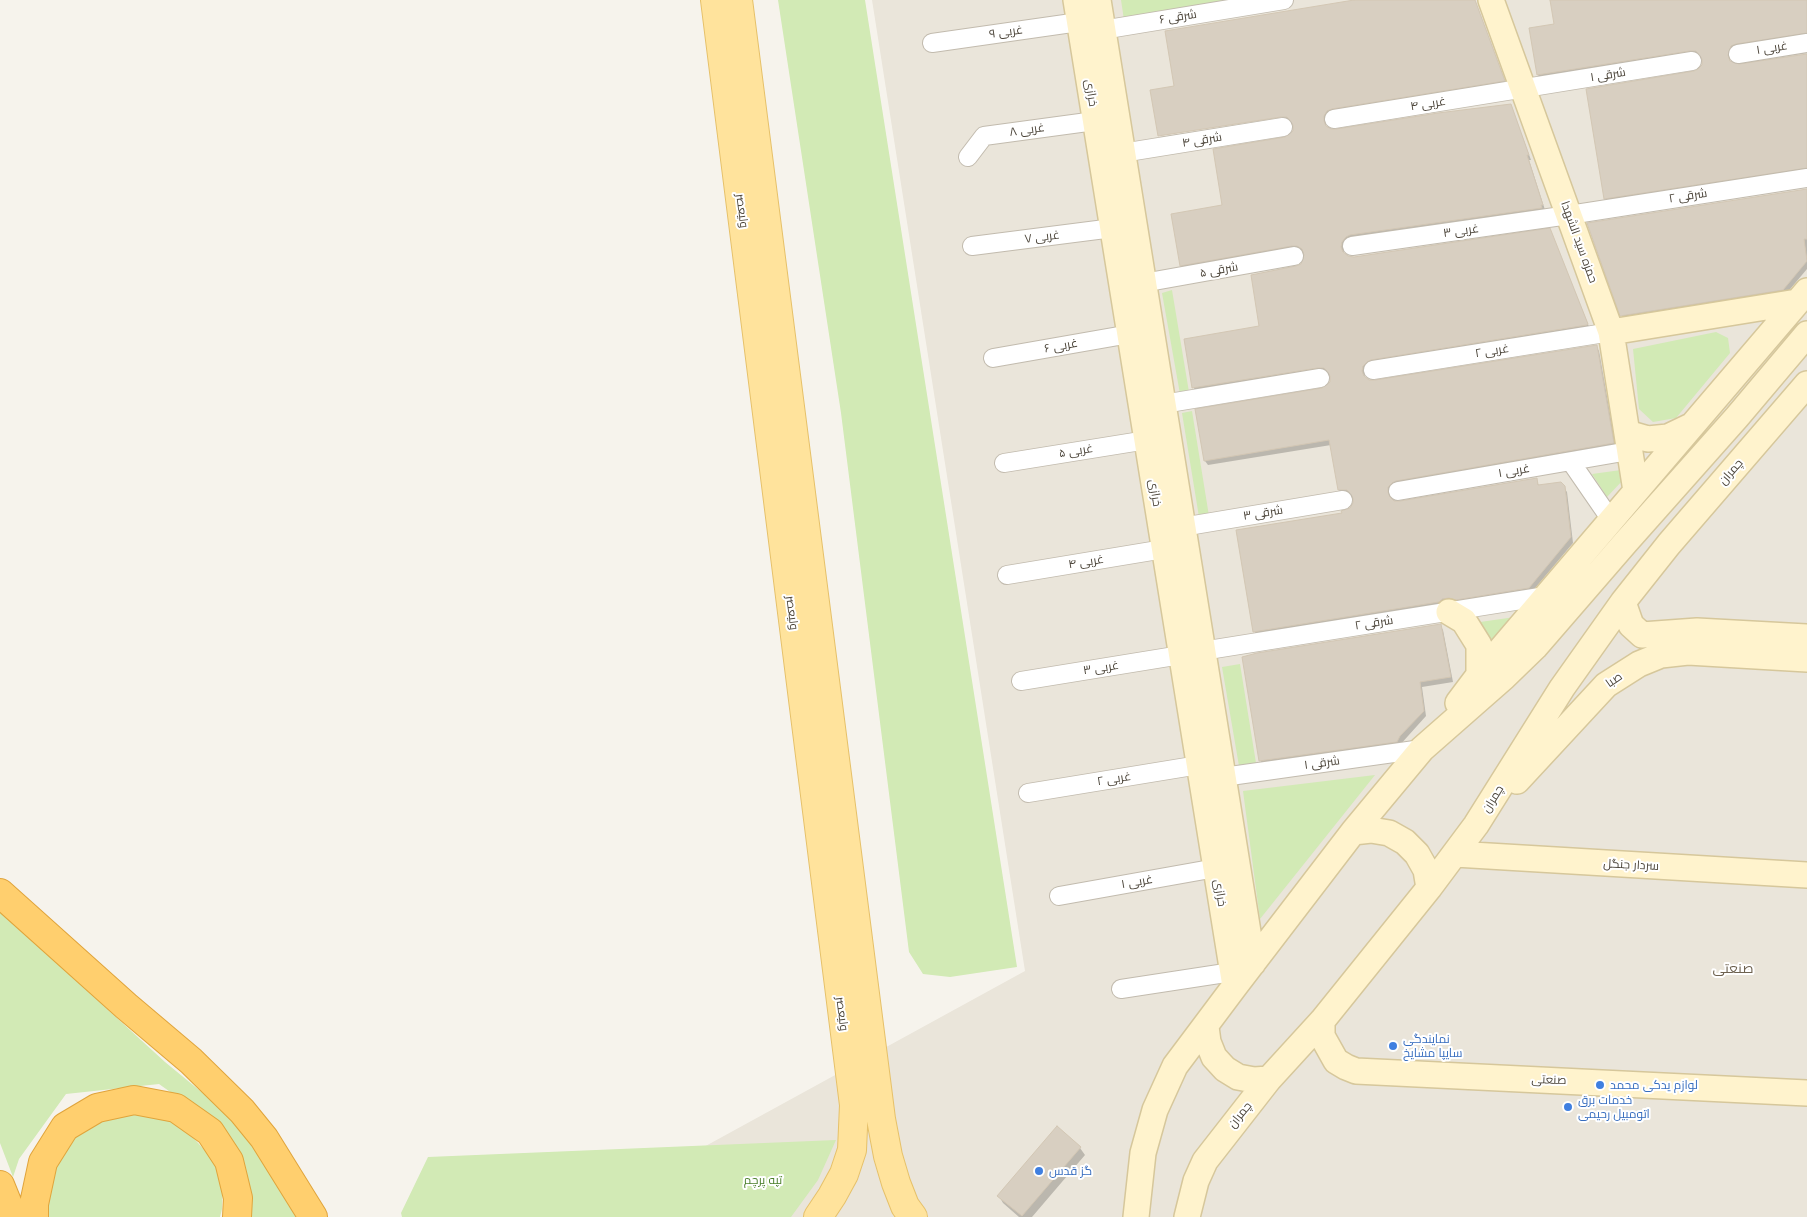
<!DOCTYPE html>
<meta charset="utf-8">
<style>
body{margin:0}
canvas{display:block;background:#f6f3ec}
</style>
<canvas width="1807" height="1217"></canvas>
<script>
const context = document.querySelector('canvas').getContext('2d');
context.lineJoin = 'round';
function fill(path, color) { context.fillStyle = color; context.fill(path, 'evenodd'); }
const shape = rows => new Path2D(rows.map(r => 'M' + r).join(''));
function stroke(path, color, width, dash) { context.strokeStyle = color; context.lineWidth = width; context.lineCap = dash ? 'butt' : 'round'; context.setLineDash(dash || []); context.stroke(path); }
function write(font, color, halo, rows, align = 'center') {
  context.font = font + ' Quicksand,Cairo,sans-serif'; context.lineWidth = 4; context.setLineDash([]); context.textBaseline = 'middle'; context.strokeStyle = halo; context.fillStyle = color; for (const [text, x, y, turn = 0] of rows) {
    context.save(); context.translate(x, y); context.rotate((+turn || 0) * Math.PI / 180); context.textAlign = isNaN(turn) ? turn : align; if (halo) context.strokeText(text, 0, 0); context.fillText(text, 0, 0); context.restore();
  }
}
fill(shape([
 [872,0,1807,0,1807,1217,576,1217,1025,971]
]), '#eae5da');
fill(shape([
 [778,0,865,0,1017,967,950,977,923,974,909,952,841,413],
 [1121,0,1242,0,1124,20],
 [1172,290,1189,392,1180,394,1162,293],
 [1716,332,1728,338,1730,353,1676,418,1653,422,1639,409,1633,349],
 [1192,411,1209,516,1199,517,1182,413],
 [1621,470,1623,480,1607,497,1592,474],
 [1515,617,1490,651,1473,623],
 [1240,664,1256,763,1239,766,1222,667],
 [1375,775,1260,919,1243,791],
 [0,911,165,1062,238,1122,296,1217,251,1217,250,1189,221,1128,159,1084,66,1094,19,1159,13,1177,0,1143],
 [120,1114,158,1114,187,1131,223,1170,222,1209,220,1217,47,1217,47,1186,67,1138],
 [836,1140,818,1180,791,1217,402,1217,401,1213,428,1157]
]), '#d2eab5');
fill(shape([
 [1362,0,1475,0,1506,85,1329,116,1325,126,1330,130,1513,111,1531,160,1529,160,1545,210,1347,243,1343,253,1348,257,1354,258,1552,235,1590,329,1368,367,1364,377,1369,381,1596,346,1599,351,1616,448,1390,493,1390,499,1400,503,1536,479,1539,486,1563,487,1567,492,1573,543,1531,593,1257,636,1255,632,1343,514,1351,509,1355,499,1351,495,1342,495,1339,490,1331,445,1208,465,1205,461,1328,387,1332,377,1327,372,1322,372,1196,393,1194,388,1186,340,1261,327,1297,268,1302,265,1305,253,1295,250,1184,270,1181,265,1223,206,1286,139,1294,132,1294,126,1291,122,1285,121,1162,141,1160,137,1288,117,1176,87],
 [1551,0,1807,0,1807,37,1730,55,1730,61,1733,65,1807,55,1807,172,1608,203,1605,198,1694,73,1703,66,1704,60,1700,56,1694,55,1541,80,1538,75,1530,29,1556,25],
 [1807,190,1807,269,1786,294,1624,320,1622,315],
 [1440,625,1443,630,1453,682,1422,687,1426,716,1399,746,1263,766,1261,761],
 [1080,1148,1085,1155,1032,1217,1019,1217,1003,1203,999,1196]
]), '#0003');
const building = shape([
 [1354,0,1475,0,1505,81,1332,109,1327,111,1324,116,1324,121,1326,126,1331,129,1336,129,1438,113,1511,104,1529,155,1527,155,1543,205,1541,205,1542,208,1350,235,1346,237,1342,242,1341,247,1343,252,1348,256,1354,257,1550,228,1588,324,1587,325,1371,360,1367,362,1363,366,1362,371,1364,376,1369,380,1375,380,1597,345,1614,443,1396,481,1392,483,1388,487,1388,492,1390,497,1394,501,1400,501,1537,478,1538,485,1561,482,1565,486,1571,537,1529,588,1456,600,1449,598,1442,599,1439,602,1253,632,1236,530,1342,513,1341,511,1350,508,1353,503,1353,498,1347,490,1338,490,1329,440,1204,461,1195,409,1322,388,1330,382,1330,376,1324,368,1318,368,1192,388,1184,339,1259,326,1251,275,1296,266,1301,264,1304,255,1302,249,1297,246,1292,246,1180,266,1171,214,1222,205,1213,149,1285,137,1293,131,1293,125,1287,117,1281,117,1158,136,1150,90,1174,86,1165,31,1354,0],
 [1550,0,1807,0,1807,33,1736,44,1731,46,1728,55,1730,61,1739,64,1807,54,1807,168,1604,199,1586,89,1694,71,1698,69,1702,65,1702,59,1696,51,1690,51,1537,75,1529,28,1554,24,1550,0],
 [1807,189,1807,239,1804,239,1807,261,1783,290,1620,316,1587,223,1807,189],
 [1441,624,1451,677,1420,682,1424,711,1400,736,1397,742,1259,761,1242,657,1257,653,1441,624],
 [1057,1126,1081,1147,1022,1216,997,1196,1057,1126]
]);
fill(building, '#d8cfc1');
stroke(building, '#d3c7b4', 1);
const street = shape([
 [1102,30,1284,0],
 [932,43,1079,22],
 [1738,54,1807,43],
 [1334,119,1692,61],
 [1122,153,1283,127],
 [968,157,984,136,1095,121],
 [972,246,1113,228],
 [1352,246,1569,215,1807,178],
 [1143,283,1294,256],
 [993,358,1130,334],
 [1373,370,1611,332],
 [1163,404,1320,378],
 [1571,462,1611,520],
 [1004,463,1147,440],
 [1398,491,1629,451],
 [1182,527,1343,500],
 [1007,575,1164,549],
 [1202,651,1546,596],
 [1021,681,1181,655],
 [1223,777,1422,749],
 [1028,793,1199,765],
 [1059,896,1216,868],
 [1121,989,1232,972]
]);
const secondary = shape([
 [1076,0,1235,986],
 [1098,0,1253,963],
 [1491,0,1611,332,1636,491],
 [1611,332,1797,302],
 [1627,433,1648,439,1668,437,1691,426],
 [1623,602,1631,625,1642,635,1697,631,1807,637],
 [1449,612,1464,621,1479,645,1479,675],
 [1458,703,1479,675,1807,291],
 [1517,781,1606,685,1639,664,1661,655,1688,652,1807,659],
 [1353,832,1371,830,1389,833,1405,842,1417,854,1426,870,1429,888],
 [1455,854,1807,875],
 [1322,1021,1322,1036,1336,1061,1346,1067,1356,1071,1807,1093],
 [1206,1027,1208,1042,1214,1057,1225,1069,1238,1077,1254,1080,1269,1079],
 [1136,1217,1143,1153,1155,1110,1175,1066,1235,986,1353,832,1422,749,1504,677,1535,647,1625,543,1737,417,1807,334],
 [1187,1217,1196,1181,1205,1161,1269,1079,1322,1021,1429,888,1476,825,1562,688,1623,602,1669,544,1807,384]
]);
const primary = shape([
 [715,0,854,1105,852,1150,844,1174,832,1196,818,1217],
 [738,0,881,1119,888,1156,896,1183,905,1206,913,1217]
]);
const highway = shape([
 [0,893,126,1006,191,1061,242,1111,264,1138,313,1217],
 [0,1185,13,1217],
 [34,1217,34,1204,43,1162,65,1127,97,1108,134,1100,176,1108,210,1132,229,1161,238,1198,237,1217]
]);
stroke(street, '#c2bbae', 20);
stroke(secondary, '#d6c79b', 28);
stroke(primary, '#e6c16a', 30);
stroke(highway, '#e0a43c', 30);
stroke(street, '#fff', 18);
stroke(secondary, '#fff3cd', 25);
stroke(primary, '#ffe39c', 28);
stroke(highway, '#ffcf6e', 28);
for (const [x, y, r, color] of [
 [1393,1046,5,"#3f7fe0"],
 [1600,1085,5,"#3f7fe0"],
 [1568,1107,5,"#3f7fe0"],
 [1039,1171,5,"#3f7fe0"]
]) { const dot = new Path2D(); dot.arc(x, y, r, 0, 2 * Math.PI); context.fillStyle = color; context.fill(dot); stroke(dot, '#fff', 2); }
write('12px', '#4b4439', '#fff', [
 ["۶ شرقی",1178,17,-9],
 ["۹ غربی",1006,32,-8],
 ["۱ غربی",1772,48,-9],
 ["۱ شرقی",1608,75,-9],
 ["خرازی",1091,93,81],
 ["۴ غربی",1428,104,-9],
 ["۸ غربی",1027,130,-8],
 ["۴ شرقی",1202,140,-9],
 ["۲ شرقی",1688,196,-9],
 ["ولیعصر",742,211,83],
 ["۳ غربی",1461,231,-8],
 ["۷ غربی",1042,237,-7],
 ["حمزه سید الشهدا",1579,242,70],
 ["۵ شرقی",1219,270,-10],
 ["۶ غربی",1061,346,-10],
 ["۲ غربی",1492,351,-9],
 ["۵ غربی",1076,451,-9],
 ["۱ غربی",1514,471,-10],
 ["چمران",1731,472,-49],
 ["خرازی",1155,493,81],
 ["۳ شرقی",1263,513,-9],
 ["۴ غربی",1086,562,-9],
 ["ولیعصر",792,613,83],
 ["۲ شرقی",1374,623,-9],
 ["۳ غربی",1101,668,-9],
 ["صبا",1614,680,-35],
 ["۱ شرقی",1322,763,-8],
 ["۲ غربی",1114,779,-9],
 ["چمران",1493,799,-58],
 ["سردار جنگل",1631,865,3],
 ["۱ غربی",1137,882,-10],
 ["خرازی",1220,893,81],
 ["ولیعصر",842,1014,83],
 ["صنعتی",1549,1080,2],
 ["چمران",1240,1115,-51]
]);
write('12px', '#366cbe', '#fff', [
 ["نمایندگی",1403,1039],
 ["سایپا مشایخ",1403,1053],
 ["لوازم یدکی محمد",1610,1085],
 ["خدمات برق",1578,1100],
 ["اتومبیل رحیمی",1578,1114],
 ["گز قدس",1049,1171]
], 'left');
write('12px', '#4a7f2a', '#fff', [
 ["تپه پرچم",763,1180]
]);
write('14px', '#6e6250', '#fff', [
 ["صنعتی",1733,969]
]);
</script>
